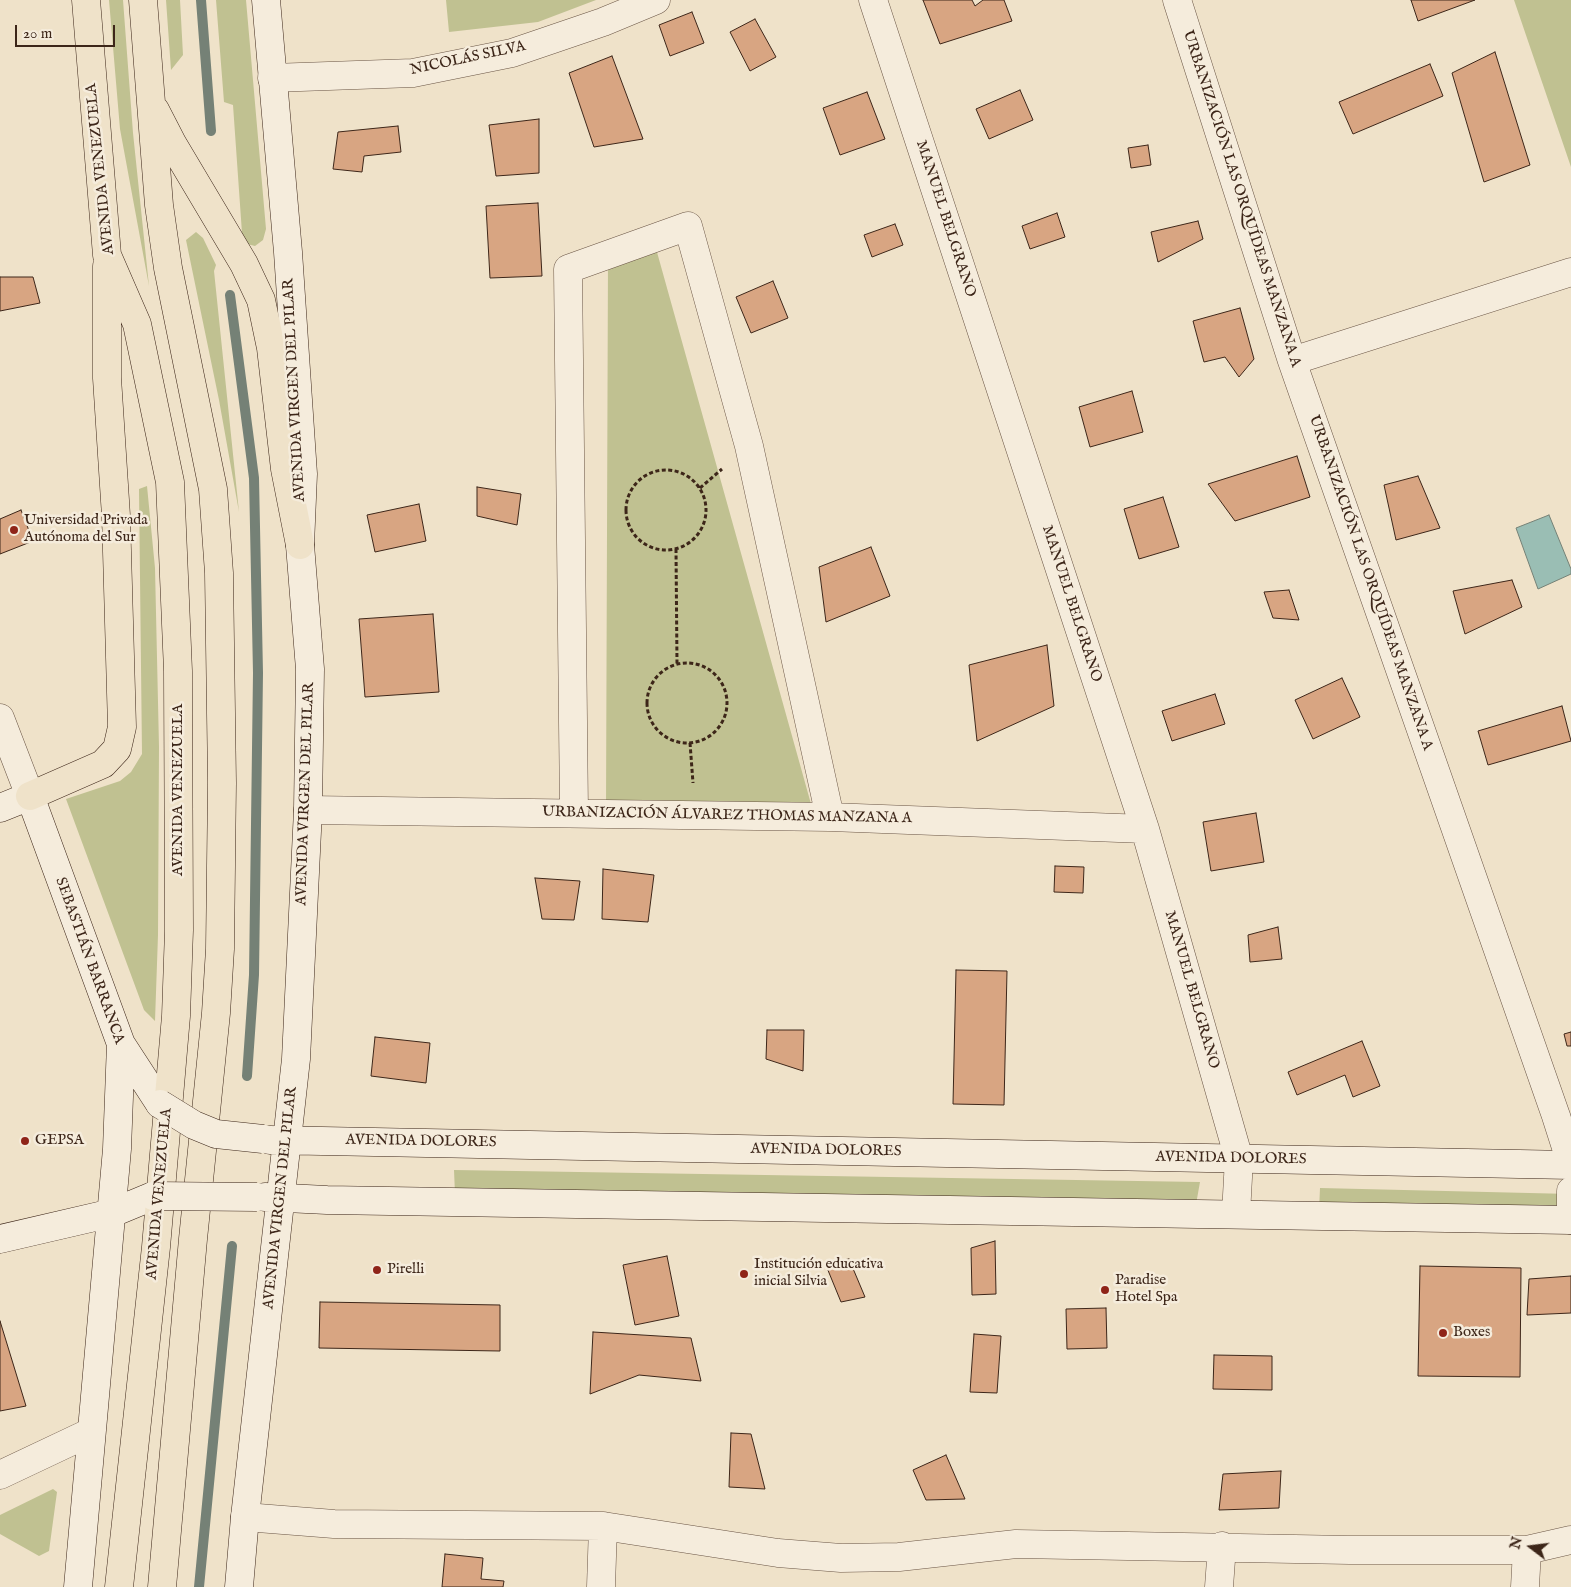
<!DOCTYPE html>
<meta charset="utf-8">
<style>
body{margin:0}
#map{position:relative;width:1571px;height:1587px;overflow:hidden;background:#efe2c9;font-family:"IM FELL English",serif}
canvas{display:block}
.north{position:absolute;left:1506px;top:1522px;width:50px;height:50px;-webkit-text-stroke:4px #f5ecdc;paint-order:stroke;rotate:285deg;font-size:14px;font-weight:700;line-height:20px;text-align:center;color:#3d2619}
.north::after{content:'';display:block;margin:auto;width:18px;height:22px;background:#3d2619;clip-path:polygon(50% 0,100% 100%,50% 72%,0 100%)}
.scale{position:absolute;left:15px;top:25px;width:100px;height:22px;box-sizing:border-box;border:2px solid #3d2619;border-top:0;padding-left:6px;font-size:15px;line-height:18px;white-space:nowrap;color:#3d2619;-webkit-text-stroke:4px #f5ecdc;paint-order:stroke}
</style>
<div id="map">
<canvas width="1571" height="1587"></canvas>
<div class="north">N</div>
<div class="scale">20 m</div>
</div>
<script>
const context = document.querySelector('canvas').getContext('2d');
context.lineJoin = 'round';
function fill(path, color) { context.fillStyle = color; context.fill(path, 'evenodd'); }
const shape = rows => new Path2D(rows.map(r => 'M' + r).join(''));
function stroke(path, color, width, dash) { context.strokeStyle = color; context.lineWidth = width; context.lineCap = dash ? 'butt' : 'round'; context.setLineDash(dash || []); context.stroke(path); }
function write(font, color, halo, rows, align = 'center') {
  context.font = font + ' "IM FELL English",serif'; context.lineWidth = 5; context.setLineDash([]); context.textBaseline = 'middle'; context.strokeStyle = halo; context.fillStyle = color; for (const [text, x, y, turn = 0] of rows) {
    context.save(); context.translate(x, y); context.rotate((+turn || 0) * Math.PI / 180); context.textAlign = isNaN(turn) ? turn : align; if (halo) context.strokeText(text, 0, 0); context.fillText(text, 0, 0); context.restore();
  }
}
fill(shape([
 [109,0,123,0,133,133,149,286,120,129],
 [166,0,180,0,183,55,171,70],
 [216,0,246,0,266,229,263,240,255,246,247,244,242,233,233,105,224,102],
 [446,0,596,0,538,22,449,32],
 [1514,0,1571,0,1571,167],
 [196,232,203,238,216,265,214,271,239,512,219,400,186,240],
 [655,245,811,804,606,806,608,257],
 [147,486,155,568,159,747,158,935,155,1021,144,1010,66,799,120,781,131,772,142,754,139,489],
 [454,1170,1200,1182,1195,1210,455,1194],
 [1320,1188,1571,1194,1571,1214,1319,1211],
 [53,1489,57,1492,49,1551,39,1556,0,1534,0,1515]
]), '#c0c191');
const water = shape([
 [1549,515,1571,569,1571,574,1538,589,1516,528,1549,515]
]);
fill(water, '#9abeb4');
stroke(water, '#758176', 1);
stroke(shape([
 [201,0,211,131],
 [230,295,254,478,258,673,254,975,247,1076],
 [199,1587,232,1246]
]), '#758176', 10);
const building = shape([
 [923,0,972,0,975,6,983,0,1004,0,1012,21,940,44,923,0],
 [1411,0,1475,0,1418,21,1411,0],
 [692,12,704,43,670,56,659,25,692,12],
 [755,19,776,57,750,71,730,32,755,19],
 [1495,52,1530,165,1484,182,1452,73,1495,52],
 [612,56,643,139,594,147,569,73,612,56],
 [1430,64,1443,96,1353,134,1339,102,1430,64],
 [1020,90,1033,120,989,139,976,109,1020,90],
 [867,92,885,139,840,155,823,108,867,92],
 [539,119,539,173,496,176,489,125,539,119],
 [398,126,401,152,364,156,362,172,333,169,338,132,398,126],
 [1148,145,1151,165,1131,168,1128,148,1148,145],
 [538,203,542,276,490,278,486,206,538,203],
 [1057,213,1065,237,1030,249,1022,226,1057,213],
 [1198,221,1203,239,1158,262,1151,232,1198,221],
 [895,224,903,245,872,257,864,235,895,224],
 [0,277,33,277,40,303,0,311,0,277],
 [773,281,788,318,751,333,736,297,773,281],
 [1240,308,1254,359,1239,377,1225,357,1204,362,1193,321,1240,308],
 [1132,391,1143,432,1090,447,1079,407,1132,391],
 [1297,456,1310,497,1235,521,1208,484,1297,456],
 [1418,476,1440,528,1396,540,1384,485,1418,476],
 [477,487,521,494,517,525,477,516,477,487],
 [1163,497,1179,547,1139,559,1124,509,1163,497],
 [419,504,426,541,375,552,367,515,419,504],
 [21,510,33,541,0,554,0,519,21,510],
 [871,547,890,596,826,622,819,567,871,547],
 [1512,580,1522,607,1465,634,1453,591,1512,580],
 [1289,590,1299,620,1273,618,1264,592,1289,590],
 [433,614,439,692,365,697,359,619,433,614],
 [1047,645,1054,706,977,741,969,665,1047,645],
 [1342,678,1360,717,1313,739,1295,700,1342,678],
 [1215,694,1225,724,1172,741,1162,711,1215,694],
 [1562,706,1571,741,1488,765,1478,731,1562,706],
 [1256,813,1264,862,1211,871,1203,822,1256,813],
 [1055,866,1084,867,1083,893,1054,892,1055,866],
 [603,869,654,875,648,922,602,919,603,869],
 [535,878,580,881,574,920,542,919,535,878],
 [1278,927,1282,959,1250,962,1248,935,1278,927],
 [956,970,1007,971,1004,1105,953,1104,956,970],
 [767,1030,804,1030,803,1071,766,1059,767,1030],
 [1571,1032,1571,1046,1567,1046,1564,1034,1571,1032],
 [375,1037,430,1043,426,1083,371,1076,375,1037],
 [1362,1041,1380,1086,1353,1097,1345,1075,1297,1095,1288,1072,1362,1041],
 [995,1241,996,1294,972,1295,971,1248,995,1241],
 [667,1256,679,1316,635,1325,623,1265,667,1256],
 [849,1259,865,1297,841,1302,825,1263,849,1259],
 [1420,1266,1521,1268,1520,1377,1418,1376,1420,1266],
 [1571,1276,1571,1313,1527,1315,1529,1279,1571,1276],
 [320,1302,500,1305,500,1351,319,1348,320,1302],
 [1106,1308,1107,1348,1067,1349,1066,1309,1106,1308],
 [0,1321,26,1406,0,1411,0,1321],
 [593,1332,691,1338,701,1381,639,1375,590,1394,593,1332],
 [974,1334,1001,1336,997,1393,970,1392,974,1334],
 [1214,1355,1272,1356,1272,1390,1213,1389,1214,1355],
 [731,1433,751,1434,765,1489,729,1487,731,1433],
 [946,1455,965,1499,926,1500,913,1470,946,1455],
 [1281,1471,1279,1508,1219,1510,1223,1474,1281,1471],
 [445,1554,483,1558,481,1579,504,1581,503,1587,442,1587,445,1554]
]);
fill(building, '#d8a582');
stroke(building, '#3d2619', 1);
const minor = shape([
 [873,0,1145,829,1239,1159,1236,1214],
 [1177,0,1292,361,1556,1116,1571,1163],
 [272,78,413,73,512,53,603,22,656,0],
 [1292,361,1571,272],
 [0,718,30,796],
 [308,810,830,817,1145,829],
 [574,812,568,269,688,226,749,446,830,817],
 [1571,1220,1571,1191],
 [0,1475,91,1432],
 [245,1517,334,1524,603,1526,778,1553,841,1558,899,1557,1016,1544,1350,1550,1527,1550,1571,1540],
 [601,1587,603,1526],
 [1219,1587,1222,1546],
 [1525,1587,1527,1550]
]);
const secondary = shape([
 [0,808,30,796,121,1044,117,1149,78,1587],
 [121,1044,160,1104],
 [270,1140,1571,1165],
 [265,1197,327,1200,1571,1220],
 [0,1239,112,1213,153,1196],
 [239,1587,245,1517,296,1059,308,810,310,669,300,545,303,474,288,252,266,0]
]);
const primary = shape([
 [86,0,107,255,137,324,170,482,178,671,179,930,176,1016,156,1247,119,1587],
 [143,0,159,205,168,268,213,489,219,573,222,783,220,949,216,1013,193,1239,162,1587],
 [155,110,172,143,244,264,261,300,271,348,285,469,300,545],
 [30,796,103,764,117,749,122,727,116,516,107,378,107,266]
]);
stroke(minor, '#6a5545', 29);
stroke(secondary, '#3d2619', 29);
stroke(primary, '#3d2619', 29);
stroke(shape([
 '626 510a40 40 0 1 1 80 0a40 40 0 1 1-80 0Z',
 [700,488,722,469],
 [676,549,677,664],
 '647 703a40 40 0 1 1 80 0a40 40 0 1 1-80 0Z',
 [690,743,693,783]
]), '#3d2619', 3, [4, 2.5]);
stroke(minor, '#f5ecdc', 28);
stroke(secondary, '#f5ecdc', 28);
stroke(primary, '#efe2c9', 28);
const secondaryBridge = shape([
 [160,1104,194,1125,216,1134,263,1139],
 [153,1196,257,1197]
]);
stroke(secondaryBridge, '#3d2619', 29, []);
stroke(secondaryBridge, '#f5ecdc', 28);
for (const [x, y, r, color] of [
 [14,530,5,"#8f2418"],
 [25,1141,5,"#8f2418"],
 [377,1270,5,"#8f2418"],
 [744,1274,5,"#8f2418"],
 [1105,1290,5,"#8f2418"],
 [1443,1333,5,"#8f2418"]
]) { const dot = new Path2D(); dot.arc(x, y, r, 0, 2 * Math.PI); context.fillStyle = color; context.fill(dot); stroke(dot, '#f5ecdc', 2); }
write('15px', '#3d2619', '#f5ecdc', [
 ["NICOLÁS SILVA",468,59,-12],
 ["AVENIDA VENEZUELA",101,169,-96],
 ["URBANIZACIÓN LAS ORQUÍDEAS MANZANA A",1241,199,72],
 ["MANUEL BELGRANO",945,219,72],
 ["AVENIDA VIRGEN DEL PILAR",295,390,-93],
 ["URBANIZACIÓN LAS ORQUÍDEAS MANZANA A",1370,583,71],
 ["MANUEL BELGRANO",1071,604,72],
 ["AVENIDA VENEZUELA",179,790,-90],
 ["AVENIDA VIRGEN DEL PILAR",306,794,-88],
 ["URBANIZACIÓN ÁLVAREZ THOMAS MANZANA A",727,816,1],
 ["SEBASTIÁN BARRANCA",89,961,70],
 ["MANUEL BELGRANO",1191,990,74],
 ["AVENIDA DOLORES",421,1142,1],
 ["AVENIDA DOLORES",826,1151,1],
 ["AVENIDA DOLORES",1231,1159,1],
 ["AVENIDA VENEZUELA",160,1194,-85],
 ["AVENIDA VIRGEN DEL PILAR",281,1198,-84]
]);
write('15px', '#3d2619', '#f5ecdc', [
 ["Universidad Privada",24,521],
 ["Autónoma del Sur",24,538],
 ["GEPSA",35,1141],
 ["Institución educativa",754,1265],
 ["inicial Silvia",754,1282],
 ["Pirelli",387,1270],
 ["Paradise",1115,1281],
 ["Hotel Spa",1115,1298],
 ["Boxes",1453,1333]
], 'left');
</script>
